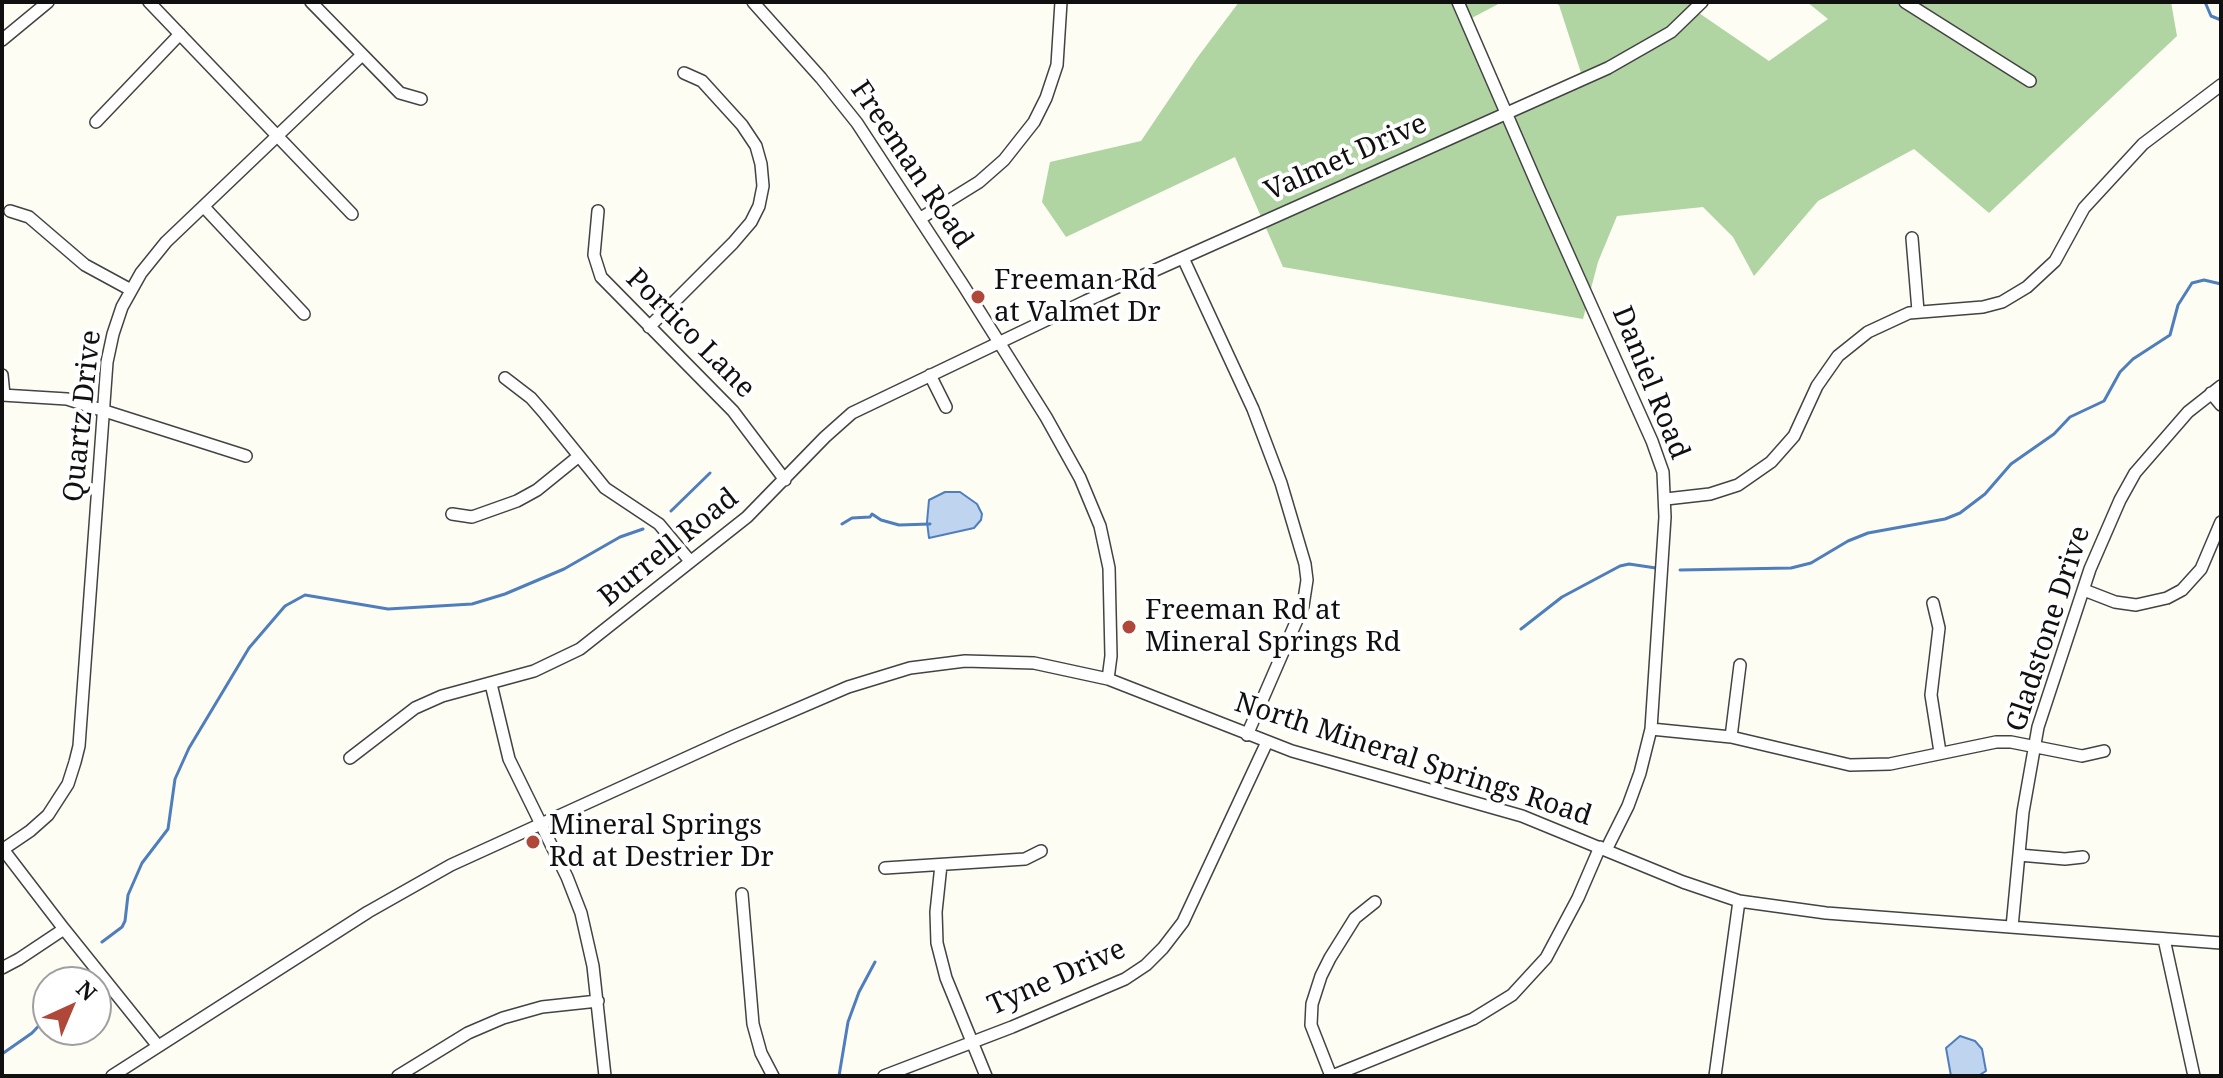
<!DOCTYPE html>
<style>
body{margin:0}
#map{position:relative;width:2223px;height:1078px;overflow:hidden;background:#fefdf4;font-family:"Noto Serif",serif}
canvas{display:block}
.frame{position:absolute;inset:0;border:4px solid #101010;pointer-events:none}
.north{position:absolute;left:32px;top:966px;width:80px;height:80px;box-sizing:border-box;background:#fff;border:2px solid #9f9f9f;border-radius:50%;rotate:44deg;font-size:22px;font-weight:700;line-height:32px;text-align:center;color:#101010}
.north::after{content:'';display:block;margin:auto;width:28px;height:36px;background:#af4839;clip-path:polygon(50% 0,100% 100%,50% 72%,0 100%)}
</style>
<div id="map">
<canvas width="2223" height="1078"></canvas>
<div class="frame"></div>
<div class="north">N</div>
</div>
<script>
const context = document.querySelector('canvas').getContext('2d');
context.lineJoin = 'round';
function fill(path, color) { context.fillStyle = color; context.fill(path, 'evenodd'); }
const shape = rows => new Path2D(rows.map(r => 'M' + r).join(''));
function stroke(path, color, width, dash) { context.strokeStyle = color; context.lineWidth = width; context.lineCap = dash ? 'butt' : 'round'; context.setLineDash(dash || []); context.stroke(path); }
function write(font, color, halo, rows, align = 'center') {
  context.font = font + ' "Noto Serif",serif'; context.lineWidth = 8; context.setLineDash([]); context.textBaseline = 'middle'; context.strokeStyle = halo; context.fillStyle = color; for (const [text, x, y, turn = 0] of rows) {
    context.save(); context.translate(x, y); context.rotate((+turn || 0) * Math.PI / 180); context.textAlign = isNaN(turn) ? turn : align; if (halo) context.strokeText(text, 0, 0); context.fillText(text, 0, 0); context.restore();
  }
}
fill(shape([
 [1239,2,1502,2,1470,19,1508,109,1582,76,1559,5,1553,2,1706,2,1699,13,1769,61,1828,19,1807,2,2171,2,2177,36,1989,213,1914,149,1818,201,1754,276,1733,237,1703,207,1617,216,1598,262,1583,319,1283,267,1235,157,1066,237,1042,202,1050,162,1141,141,1197,58]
]), '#b0d4a2');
const water = shape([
 [945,492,960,492,977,504,982,514,981,520,974,528,929,538,927,522,929,500,945,492],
 [1960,1036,1975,1041,1982,1049,1986,1071,1978,1076,1951,1076,1946,1048,1960,1036]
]);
fill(water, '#bfd4ef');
stroke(water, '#4f7ebd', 2);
stroke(shape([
 [2205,2,2211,16,2221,20],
 [671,511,710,473],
 [842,524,852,518,870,517,872,514,881,520,899,525,930,524],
 [1680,570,1791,568,1811,563,1848,541,1868,533,1945,519,1960,513,1985,494,2011,464,2054,434,2070,417,2104,401,2120,372,2133,359,2170,335,2178,305,2192,283,2204,280,2221,284],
 [1521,629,1562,597,1620,566,1629,564,1656,568],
 [102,942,122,927,125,921,128,895,142,863,168,829,175,779,189,748,249,648,285,606,305,595,388,609,472,604,505,594,564,569,620,537,643,529],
 [66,982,72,968],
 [2,1054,32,1033,48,1016],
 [839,1076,848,1022,859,992,875,962]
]), '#4f7ebd', 3);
const minor = shape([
 [149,2,352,214],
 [311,2,400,93,421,99],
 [753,2,821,78,857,123,963,285,1046,417,1080,478,1100,526,1109,568,1111,656,1108,679],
 [1458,2,1540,191,1652,441,1663,472,1665,517,1651,729,1640,773,1628,806,1606,850],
 [1905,2,2030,81],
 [2,40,48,2],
 [96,122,180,34],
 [204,207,304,314],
 [10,211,29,217,85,265,131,290],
 [598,211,594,255,601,277,733,411,785,480],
 [921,218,979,182,1004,160,1034,122,1046,98,1057,65,1061,2],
 [1912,238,1918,311],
 [1183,258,1253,409,1281,483,1305,564,1307,580,1303,606,1247,735],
 [649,327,733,243,751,222,759,206,763,186,761,164,756,146,742,125,702,81,684,73],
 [2,375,4,395],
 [930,375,946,407],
 [505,378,531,398,545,414,605,488,659,524,690,561],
 [2211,393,2221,405],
 [2,395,67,399,246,456],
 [1666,499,1710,494,1738,485,1771,462,1794,436,1817,386,1838,356,1868,332,1909,313,1983,307,2002,302,2027,287,2055,261,2084,208,2143,144,2221,85],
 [452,514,472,517,517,501,537,490,579,456],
 [2084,590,2115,602,2136,605,2167,598,2182,590,2201,569,2221,522],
 [1933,603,1939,628,1931,695,1940,752],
 [491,684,509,759,567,877,581,913,593,966,605,1076],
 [1651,729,1731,737,1850,765,1890,764,1996,742,2011,742,2082,756,2104,751],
 [1731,737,1740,665],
 [350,758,415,708,442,696,534,671,580,649,747,517,825,437,852,413,1086,301,1608,68,1671,32,1702,2],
 [2,848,64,929,158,1046],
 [2,850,30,831,48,815,68,784,75,762,79,746,107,362,113,334,122,307,141,273,166,242,362,55],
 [2019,855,2065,859,2083,857],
 [941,865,936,912,937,943,946,978,986,1076],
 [885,868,1025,859,1041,851],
 [742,894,753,1024,761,1053,773,1076],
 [2012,927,2023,812,2038,727,2090,569,2120,500,2135,473,2188,412,2221,386],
 [2164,939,2194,1076],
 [2,968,19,959,64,929],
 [112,1076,368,912,451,865,732,737,848,687,910,668,965,661,1034,663,1108,679,1292,751,1522,816,1683,882,1739,901,1826,913,2221,943],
 [398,1076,468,1033,503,1018,542,1007,598,1001],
 [884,1076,1012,1027,1125,979,1146,965,1163,948,1183,922,1267,742],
 [1331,1076,1311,1025,1312,1004,1321,976,1330,958,1355,918,1375,902],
 [1332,1076,1473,1019,1512,995,1546,958,1578,898,1600,847],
 [1715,1076,1739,901]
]);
stroke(minor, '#434343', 14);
stroke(minor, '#fff', 11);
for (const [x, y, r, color] of [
 [978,297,8,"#af4839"],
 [1129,627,8,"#af4839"],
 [533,842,8,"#af4839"]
]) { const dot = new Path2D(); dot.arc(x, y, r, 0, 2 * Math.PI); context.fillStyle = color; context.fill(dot); stroke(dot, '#fff', 3); }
write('28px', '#101010', '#fff', [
 ["Valmet Drive",1346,158,-24],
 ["Freeman Road",911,165,56],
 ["Portico Lane",690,334,45],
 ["Daniel Road",1650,383,68],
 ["Quartz Drive",83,416,-84],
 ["Burrell Road",669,548,-39],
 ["Gladstone Drive",2049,629,-72],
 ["North Mineral Springs Road",1413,760,18],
 ["Tyne Drive",1057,978,-24]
]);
write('28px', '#101010', '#fff', [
 ["Freeman Rd",994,281],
 ["at Valmet Dr",994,313],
 ["Freeman Rd at",1145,611],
 ["Mineral Springs Rd",1145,643],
 ["Mineral Springs",549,826],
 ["Rd at Destrier Dr",549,858]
], 'left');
</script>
